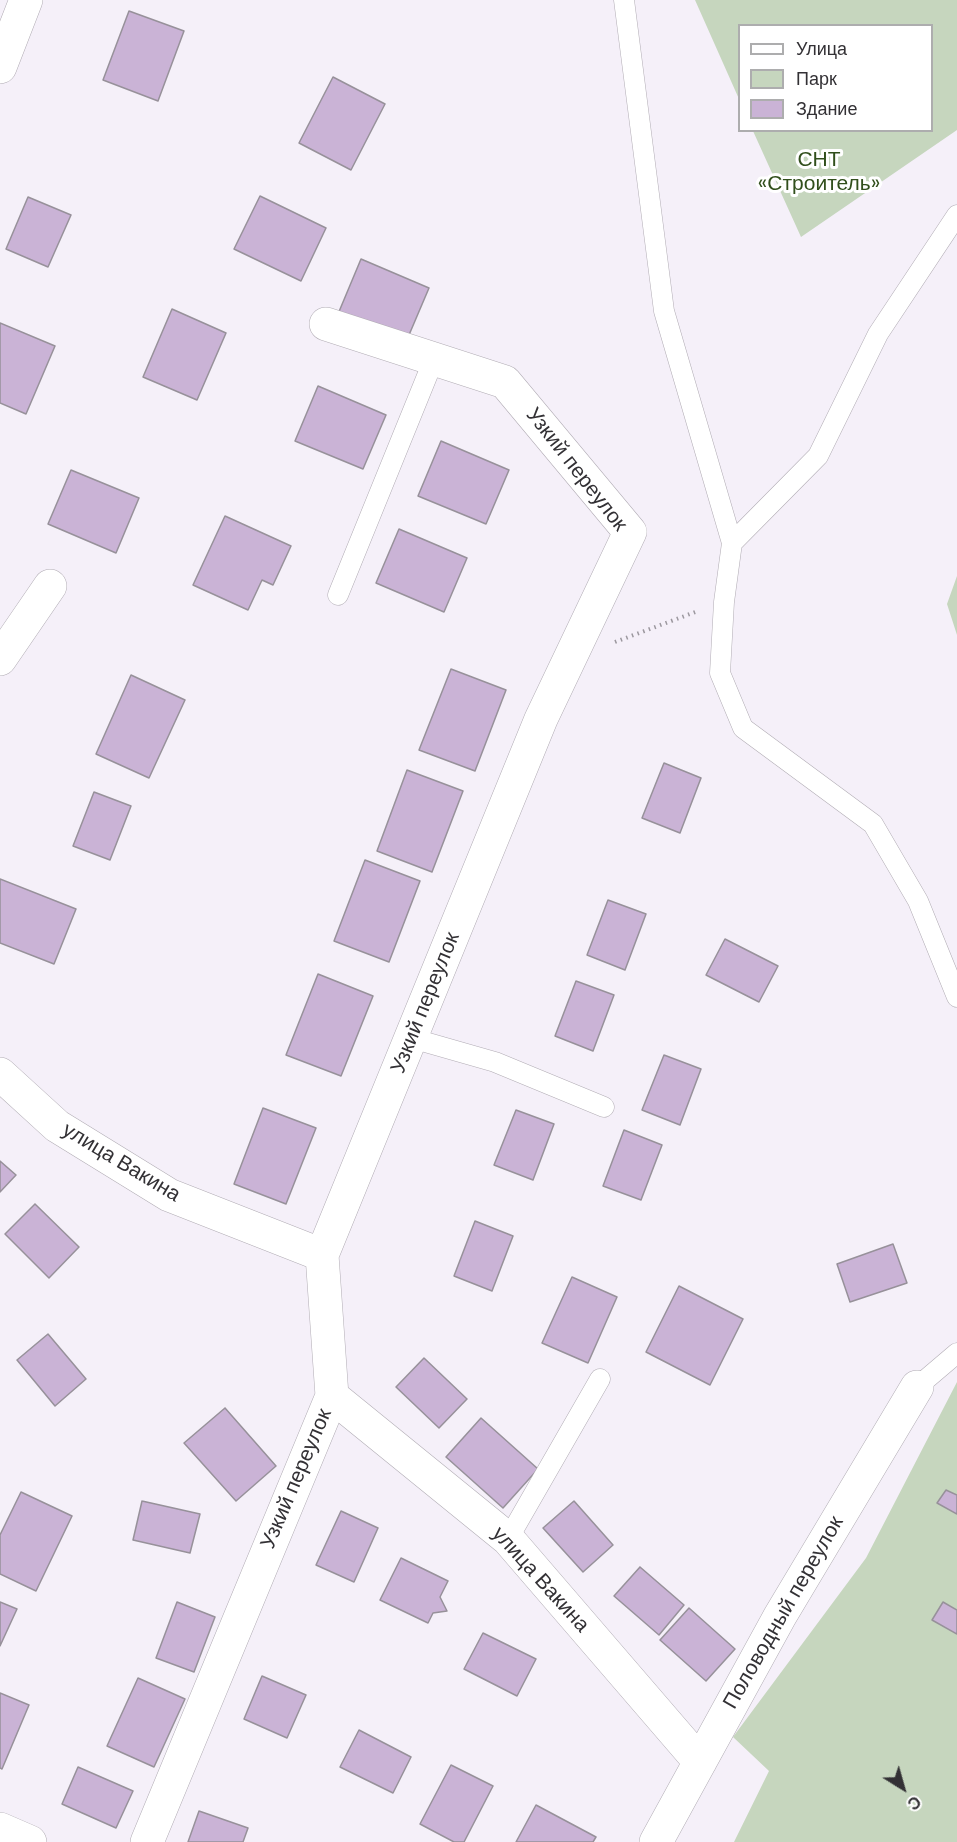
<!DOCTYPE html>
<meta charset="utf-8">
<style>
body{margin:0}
#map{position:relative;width:957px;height:1842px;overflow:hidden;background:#f5f0f9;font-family:"DM Sans",sans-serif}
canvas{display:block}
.legend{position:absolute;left:738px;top:24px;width:195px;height:108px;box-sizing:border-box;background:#fff;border:2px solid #adadae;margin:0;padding:8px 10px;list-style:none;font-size:18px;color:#333135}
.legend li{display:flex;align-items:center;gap:12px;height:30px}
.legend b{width:30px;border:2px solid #adadae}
.north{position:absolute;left:873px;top:1758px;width:60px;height:60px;-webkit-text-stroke:4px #fff;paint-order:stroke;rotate:143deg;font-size:16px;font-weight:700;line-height:24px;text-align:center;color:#333135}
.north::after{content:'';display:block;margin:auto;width:21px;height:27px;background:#333135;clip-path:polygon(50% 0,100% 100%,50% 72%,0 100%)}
</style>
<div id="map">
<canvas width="957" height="1842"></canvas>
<ul class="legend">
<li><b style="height:8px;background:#fff"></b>Улица</li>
<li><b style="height:16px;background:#c6d6be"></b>Парк</li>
<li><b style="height:16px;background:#cab3d6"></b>Здание</li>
</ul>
<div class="north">С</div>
</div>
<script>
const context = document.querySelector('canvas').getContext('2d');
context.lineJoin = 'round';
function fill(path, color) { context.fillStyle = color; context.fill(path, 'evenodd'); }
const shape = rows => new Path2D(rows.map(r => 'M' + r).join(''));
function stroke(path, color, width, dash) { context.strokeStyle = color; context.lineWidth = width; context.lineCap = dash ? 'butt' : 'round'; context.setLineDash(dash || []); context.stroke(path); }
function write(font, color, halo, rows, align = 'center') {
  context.font = font + ' "DM Sans",sans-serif'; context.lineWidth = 6; context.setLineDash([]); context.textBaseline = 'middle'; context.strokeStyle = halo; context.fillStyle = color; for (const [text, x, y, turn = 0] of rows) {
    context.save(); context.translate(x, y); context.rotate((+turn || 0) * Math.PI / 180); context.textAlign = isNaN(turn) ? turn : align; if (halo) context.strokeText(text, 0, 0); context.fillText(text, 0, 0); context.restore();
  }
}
fill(shape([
 [695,0,957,0,957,130,801,237,753,131,932,130,932,26,740,26,739,99],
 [957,576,957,635,947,604],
 [957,1382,957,1842,734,1842,769,1771,733,1737,866,1558]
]), '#c6d6be');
const building = shape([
 [129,11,184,31,158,101,103,80,129,11],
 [333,77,385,104,351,170,299,143,333,77],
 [260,196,326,228,301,281,234,249,260,196],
 [28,197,71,215,48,267,6,249,28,197],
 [361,259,429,288,406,342,338,314,361,259],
 [172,309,226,333,197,400,143,377,172,309],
 [0,323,55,346,26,414,0,403,0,323],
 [318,386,386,415,363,469,295,441,318,386],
 [441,441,509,470,486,524,418,496,441,441],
 [71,470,139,498,116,553,48,524,71,470],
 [225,516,291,546,273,585,262,580,248,610,193,585,225,516],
 [399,529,467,558,444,612,376,583,399,529],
 [451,669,506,690,475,771,419,750,451,669],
 [131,675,185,700,149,778,96,754,131,675],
 [664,763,701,778,680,833,642,818,664,763],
 [407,770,463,791,432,872,377,851,407,770],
 [94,792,131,806,110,860,73,846,94,792],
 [365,860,420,881,389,962,334,941,365,860],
 [0,879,76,909,54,964,0,943,0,879],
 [608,900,646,914,625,970,587,955,608,900],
 [725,939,778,966,759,1002,706,975,725,939],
 [318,974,373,996,341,1076,286,1055,318,974],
 [576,981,614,995,593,1051,555,1036,576,981],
 [664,1055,701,1069,680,1125,642,1110,664,1055],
 [263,1108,316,1128,286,1204,234,1184,263,1108],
 [516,1110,554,1124,533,1180,494,1165,516,1110],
 [624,1130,662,1145,641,1200,603,1186,624,1130],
 [0,1161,16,1175,0,1192,0,1161],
 [35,1204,79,1247,49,1278,5,1234,35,1204],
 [475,1221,513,1236,492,1291,454,1276,475,1221],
 [893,1244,907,1283,850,1302,837,1264,893,1244],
 [572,1277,617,1297,588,1363,542,1343,572,1277],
 [679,1286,743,1319,710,1385,646,1352,679,1286],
 [48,1334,86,1379,55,1406,17,1360,48,1334],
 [424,1358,467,1399,439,1428,396,1387,424,1358],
 [225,1408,276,1466,236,1501,184,1443,225,1408],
 [481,1418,538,1469,503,1508,446,1457,481,1418],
 [946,1490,957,1495,957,1514,937,1503,946,1490],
 [21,1492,72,1516,36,1591,0,1574,0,1535,21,1492],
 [142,1501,200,1514,190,1553,133,1540,142,1501],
 [574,1501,613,1545,583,1572,543,1528,574,1501],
 [341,1511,378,1528,354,1582,316,1565,341,1511],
 [401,1558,448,1581,440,1597,447,1611,433,1613,428,1623,380,1600,401,1558],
 [640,1567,684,1605,659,1635,614,1596,640,1567],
 [0,1602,17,1609,0,1646,0,1602],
 [177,1602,215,1617,194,1672,156,1658,177,1602],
 [943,1602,957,1610,957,1634,932,1620,943,1602],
 [689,1608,735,1649,706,1681,660,1640,689,1608],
 [483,1633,536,1659,517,1696,464,1669,483,1633],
 [262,1676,306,1695,287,1738,244,1719,262,1676],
 [138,1678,185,1699,154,1767,107,1746,138,1678],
 [0,1693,29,1705,2,1769,0,1768,0,1693],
 [359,1730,411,1757,393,1793,340,1767,359,1730],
 [451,1765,493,1786,464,1842,454,1842,420,1824,451,1765],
 [78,1767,133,1791,116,1828,62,1804,78,1767],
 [536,1805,596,1837,593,1842,516,1842,536,1805],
 [199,1811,248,1828,243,1842,188,1842,199,1811]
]);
fill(building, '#cab3d6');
stroke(building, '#97919a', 1.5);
const lane = shape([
 [624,0,664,311,732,543],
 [957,215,878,334,818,456,732,543,724,602,720,673,743,728,873,824,918,901,957,997],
 [338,595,434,359],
 [411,1038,495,1062,604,1107],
 [917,1387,957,1353],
 [508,1539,600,1379]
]);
const street = shape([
 [0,67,26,0],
 [0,659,50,586],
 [0,1074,57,1126,169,1195,322,1255],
 [332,1396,508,1539,700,1762],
 [0,1829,30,1842],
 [147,1842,332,1396,322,1255,541,719,630,532,505,382,326,324],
 [656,1842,780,1616,917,1387]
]);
stroke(lane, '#b1acb4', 21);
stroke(street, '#b1acb4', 34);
stroke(shape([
 [615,642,698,611]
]), '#9c989f', 4, [1.5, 4.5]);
stroke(lane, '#fff', 20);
stroke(street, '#fff', 33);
write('21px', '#314f1c', '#fff', [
 ["СНТ",819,160],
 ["«Строитель»",819,184]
]);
write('21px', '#333135', '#fff', [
 ["Узкий переулок",576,470,52],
 ["Узкий переулок",426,1003,-68],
 ["улица Вакина",121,1163,31],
 ["Узкий переулок",297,1479,-67],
 ["улица Вакина",540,1580,48],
 ["Половодный переулок",784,1613,-60]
]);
</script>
